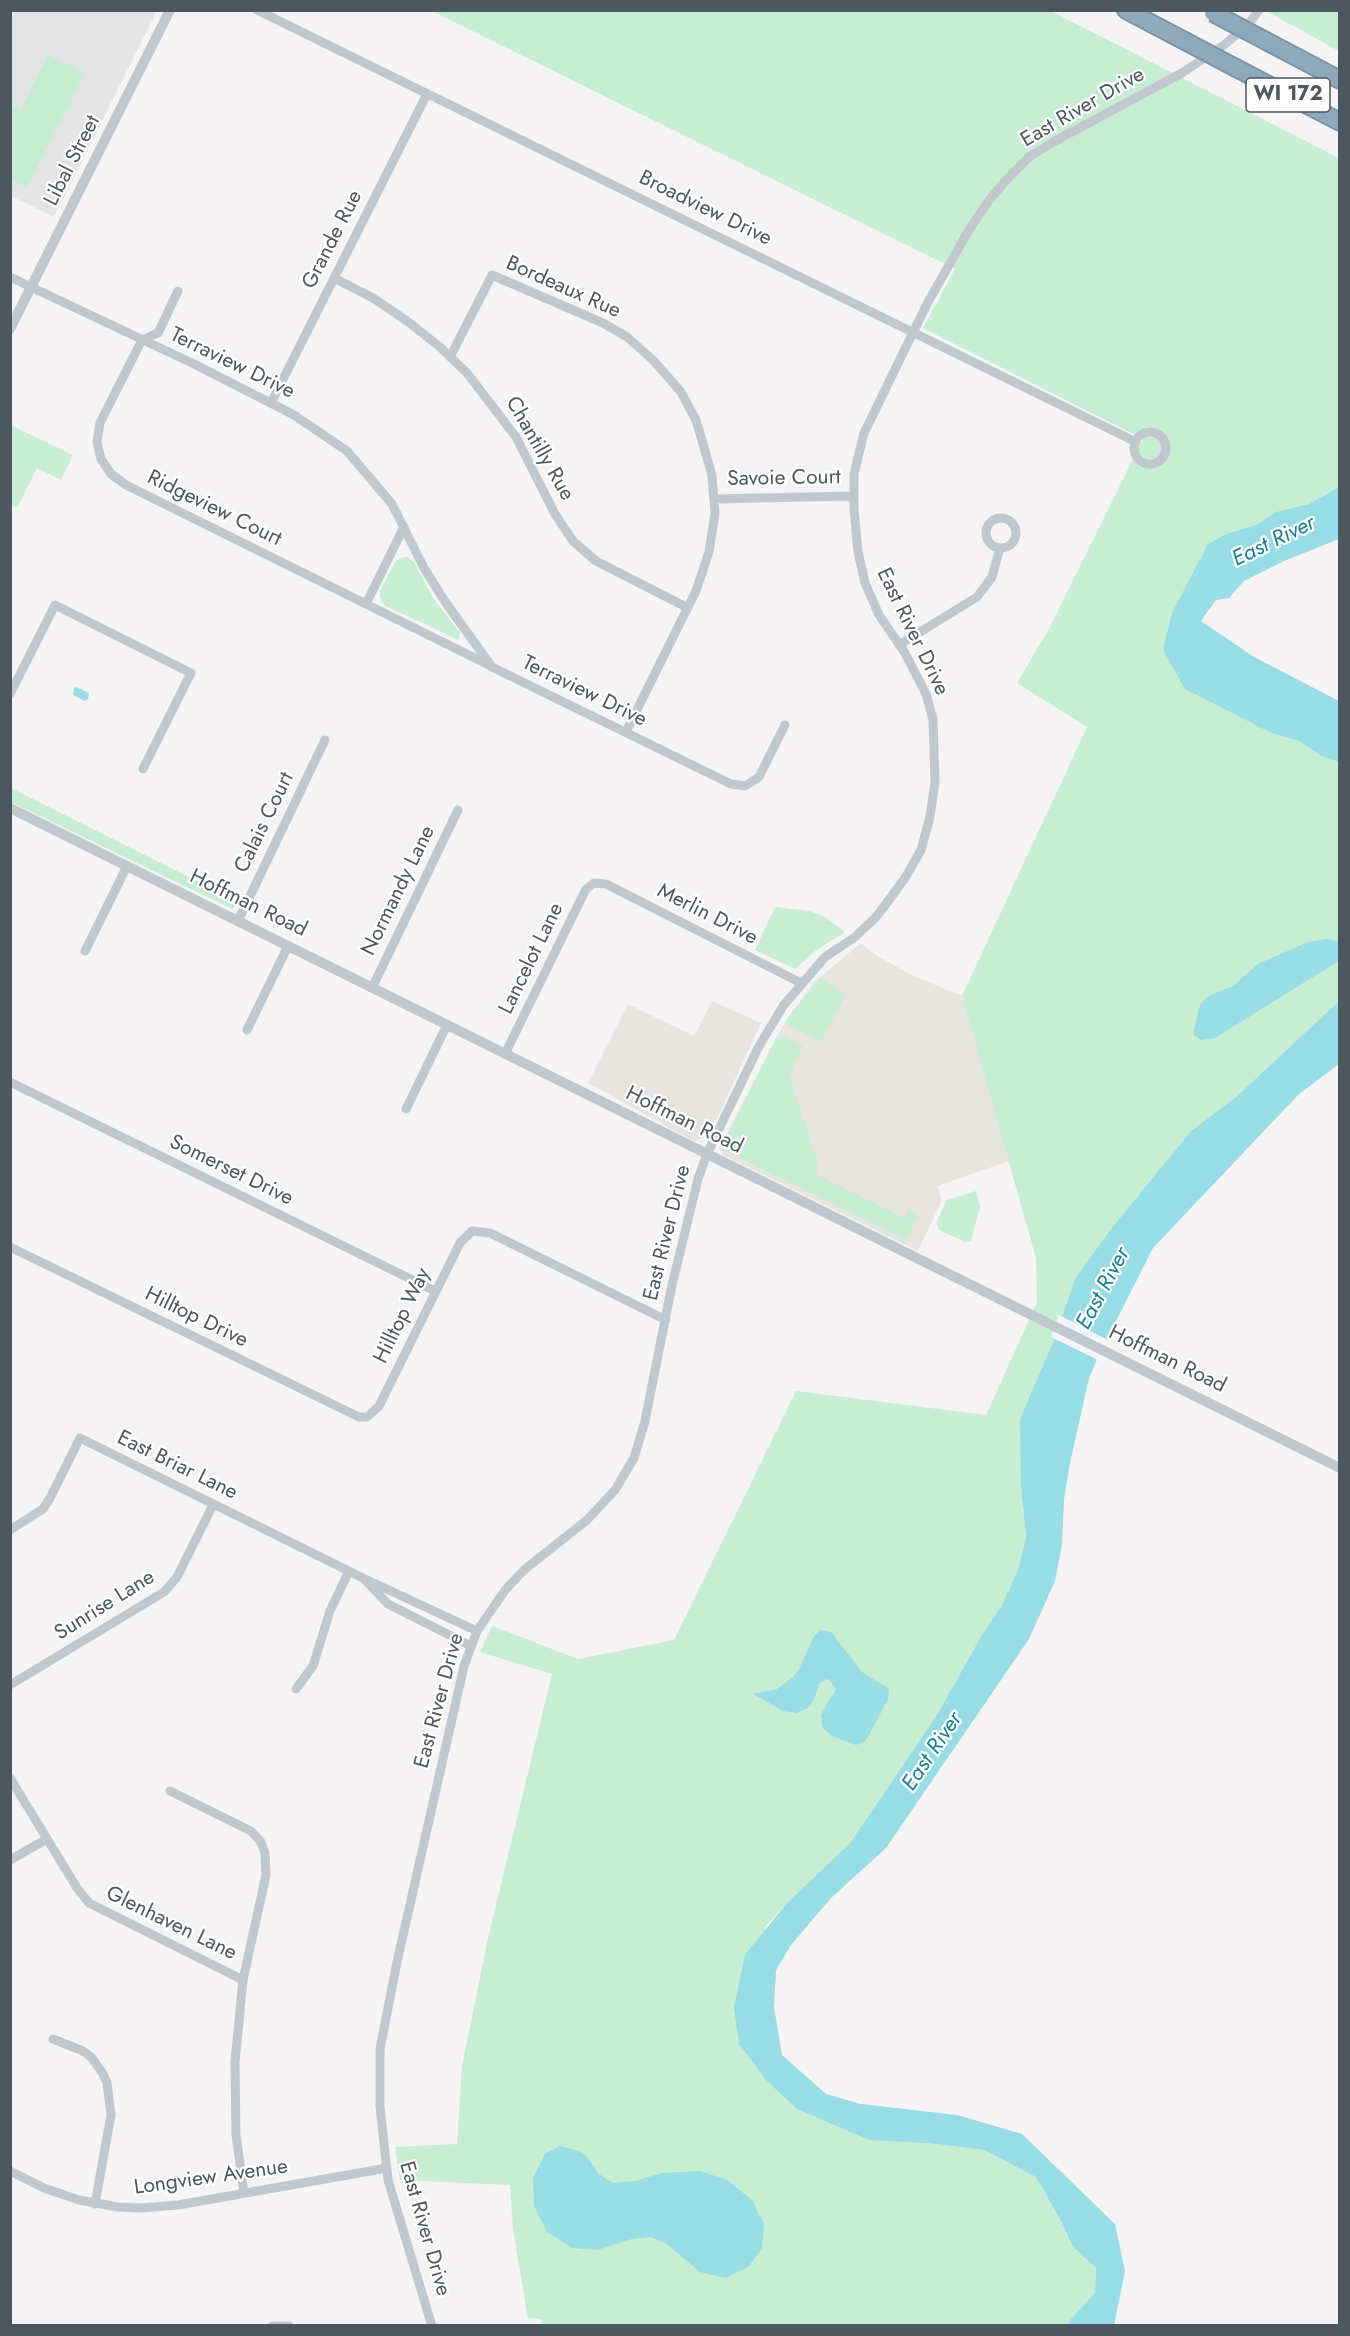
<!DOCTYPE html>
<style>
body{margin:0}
#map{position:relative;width:1350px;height:2336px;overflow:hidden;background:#f5f3f3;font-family:Jost,sans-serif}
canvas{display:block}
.frame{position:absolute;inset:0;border:12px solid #4c575f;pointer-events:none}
</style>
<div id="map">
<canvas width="1350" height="2336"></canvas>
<div class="frame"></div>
</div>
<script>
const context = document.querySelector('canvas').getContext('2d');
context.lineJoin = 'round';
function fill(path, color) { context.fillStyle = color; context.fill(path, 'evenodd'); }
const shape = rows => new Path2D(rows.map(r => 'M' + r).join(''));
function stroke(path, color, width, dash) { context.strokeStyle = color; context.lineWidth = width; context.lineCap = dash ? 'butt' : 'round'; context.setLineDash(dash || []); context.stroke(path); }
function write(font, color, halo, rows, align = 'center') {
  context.font = font + ' Jost,sans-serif'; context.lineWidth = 4.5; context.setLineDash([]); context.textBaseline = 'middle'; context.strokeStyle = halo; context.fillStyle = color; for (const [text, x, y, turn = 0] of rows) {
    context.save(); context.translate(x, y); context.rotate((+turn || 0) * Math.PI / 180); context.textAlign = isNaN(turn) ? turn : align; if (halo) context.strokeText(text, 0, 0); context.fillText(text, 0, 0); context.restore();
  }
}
fill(shape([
 [861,943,877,956,914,976,962,996,1009,1161,937,1186,942,1200,918,1251,723,1155,719,1148,786,1020,814,982],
 [712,1001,761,1023,709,1136,694,1141,588,1083,628,1004,694,1036]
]), '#e7e4df');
fill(shape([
 [10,11,157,11,54,217,11,196]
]), '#e5e4e4');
fill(shape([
 [1269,10,1339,11,1339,51,1268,12],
 [432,11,1051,11,1339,158,1339,487,1309,504,1276,512,1256,525,1226,534,1208,544,1195,571,1185,689,1271,733,1299,741,1321,756,1339,762,1339,1001,1236,1097,1191,1131,1110,1230,1075,1279,1052,1345,1021,1487,1026,1537,1018,1570,1001,1607,982,1635,935,1718,850,1843,786,1904,765,1927,767,2081,928,2143,984,2150,1036,2177,1062,2223,1073,2247,1096,2268,1095,2293,1070,2320,1069,2325,542,2325,541,2319,528,2318,513,2229,510,2185,400,2180,395,2147,457,2144,462,2066,488,1938,552,1674,480,1652,492,1626,578,1659,674,1640,796,1391,986,1415,1037,1303,1036,1258,962,996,1087,727,1017,683,1049,629,1143,439,923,328,955,269],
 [48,55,85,73,27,188,11,179,11,105,21,109],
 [10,425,73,455,61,480,37,468,17,508,11,505],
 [407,557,414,562,433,598,460,633,459,640,386,606,381,601,380,591,395,562,401,558],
 [10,788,11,788,239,902,232,909,11,802],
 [775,907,809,911,825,917,845,932,815,951,795,969,755,950],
 [821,977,845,996,821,1042,784,1023],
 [777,1036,786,1037,803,1046,789,1076,819,1167,815,1174,904,1218,908,1210,918,1215,906,1240,721,1149],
 [976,1191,980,1207,971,1241,965,1242,939,1230,936,1223,947,1200]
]), '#c7edd2');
fill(shape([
 [1339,487,1339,539,1284,561,1244,581,1229,598,1216,600,1201,621,1254,657,1339,701,1339,762,1321,756,1299,741,1271,733,1185,689,1163,650,1172,613,1208,544,1226,534,1256,525,1276,512,1309,504],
 [76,687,89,693,88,699,85,701,73,695,74,688],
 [1326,939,1338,941,1339,944,1339,957,1337,962,1215,1038,1201,1040,1193,1034,1200,1005,1208,996,1233,986,1258,964,1308,942],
 [1339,1001,1339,1064,1299,1094,1153,1248,1098,1357,1089,1378,1070,1463,1064,1499,1062,1544,1055,1581,1029,1639,886,1848,831,1898,791,1945,776,1970,774,2007,782,2055,826,2094,861,2104,957,2115,1022,2134,1115,2224,1125,2271,1114,2325,1069,2325,1070,2320,1095,2293,1096,2268,1073,2247,1062,2223,1036,2177,984,2150,928,2143,869,2140,797,2109,767,2081,739,2044,734,2007,745,1955,786,1904,850,1843,935,1718,982,1635,1001,1607,1018,1570,1026,1537,1021,1487,1020,1419,1052,1345,1075,1279,1110,1230,1191,1131,1236,1097],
 [820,1630,831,1632,862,1672,889,1689,888,1699,869,1735,865,1741,856,1745,832,1736,823,1728,821,1715,836,1689,830,1680,826,1679,819,1684,814,1700,808,1708,797,1713,783,1711,753,1694,777,1689,793,1677,799,1669,813,1638],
 [560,2146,579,2151,587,2157,599,2174,613,2183,635,2181,662,2173,700,2171,727,2180,752,2200,764,2224,762,2248,748,2267,726,2278,700,2272,667,2244,651,2237,632,2239,597,2250,572,2248,547,2232,534,2206,533,2178,545,2154]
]), '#98dce6');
fill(shape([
 [1059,1315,1110,1341,1100,1361,1051,1337]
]), '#f5f3f3');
const motorway = shape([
 [1126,10,1181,39],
 [1266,41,1340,80],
 [1236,68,1340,122]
]);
stroke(motorway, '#7b94a8', 20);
stroke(shape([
 [257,10,1136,442],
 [10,277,194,364,294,415,347,451,392,504,424,568,446,603,492,667,731,784,745,786,759,777,785,725],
 [334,278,373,298,407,321,440,347,467,373,516,437,555,514,573,541,596,561,688,608],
 [178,291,158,333,142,340,100,423,97,442,101,459,111,474,126,485,491,666],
 [450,357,492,275,603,323,627,337,654,361,681,392,696,420,712,475,715,513,709,552,696,591,626,732],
 [271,403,427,94],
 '1134 448a16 16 0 1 1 32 0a16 16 0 1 1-32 0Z',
 [714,499,854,496],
 '986 533a15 15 0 1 1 30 0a15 15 0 1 1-30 0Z',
 [366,604,404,527],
 [899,645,977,597,992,577,1000,548],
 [10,694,55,605,191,673,143,769],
 [238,921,325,740],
 [85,951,127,866],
 [372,988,458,810],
 [247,1030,288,946],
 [505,1054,586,889,594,883,606,884,801,983],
 [10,1082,435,1291],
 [406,1109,447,1025],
 [10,1247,359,1417,367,1417,379,1406,460,1243,472,1231,490,1233,666,1320],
 [10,1530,43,1509,50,1498,80,1438,365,1579,477,1631],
 [366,1581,388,1604,471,1646],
 [10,1685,164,1592,177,1577,213,1505],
 [296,1689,313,1666,330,1611,349,1571],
 [10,1778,77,1888,89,1903,243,1980],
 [170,1791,251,1831,261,1842,265,1853,266,1875,243,1980,235,2062,236,2135,244,2193],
 [10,1860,47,1839],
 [53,2039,83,2051,92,2058,103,2074,107,2083,111,2115,95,2204],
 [10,2171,44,2188,79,2200,118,2207,140,2208,178,2205,387,2168],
 [272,2326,289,2326],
 [432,2326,388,2180,380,2107,380,2049,397,1962,464,1666,477,1631,506,1589,524,1570,587,1520,615,1490,634,1458,645,1421,672,1285,698,1179,707,1154,758,1048,783,1006,825,957,855,937,877,916,905,878,921,850,930,817,935,782,933,719,926,694,905,653,879,615,865,583,858,552,854,510,854,474,864,433,928,302,970,228,989,200,1010,176,1029,157,1055,141,1182,73,1224,45,1247,26,1259,10]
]), '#c0c8cd', 9);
stroke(shape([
 [10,329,170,10],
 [10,808,1340,1468]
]), '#c0c8cd', 10);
stroke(motorway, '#8fa9bc', 16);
const motorwayBridge = shape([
 [1213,13,1266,41],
 [1181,39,1236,68]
]);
stroke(motorwayBridge, '#7b94a8', 20, []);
stroke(motorwayBridge, '#8fa9bc', 16);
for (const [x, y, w] of [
 [1288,95,84]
]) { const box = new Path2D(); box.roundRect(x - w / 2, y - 17, w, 34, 4.5); context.fillStyle = '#fff'; context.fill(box); stroke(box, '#4c575f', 1.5); }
write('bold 20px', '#4c575f', null, [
 ["WI 172",1288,95]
]);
write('21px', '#4c575f', '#fff', [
 ["East River Drive",1083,108,-30],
 ["Libal Street",73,161,-63],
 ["Broadview Drive",705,209,26],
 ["Grande Rue",333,240,-63],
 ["Bordeaux Rue",563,288,24],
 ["Terraview Drive",232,364,26],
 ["Chantilly Rue",539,449,60],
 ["Savoie Court",784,479,-1],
 ["Ridgeview Court",214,509,26],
 ["East River Drive",912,632,64],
 ["Terraview Drive",584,692,26],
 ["Calais Court",265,823,-64],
 ["Normandy Lane",399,891,-64],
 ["Hoffman Road",248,904,26],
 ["Merlin Drive",707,915,27],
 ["Lancelot Lane",532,959,-64],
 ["Hoffman Road",684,1121,26],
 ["Somerset Drive",231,1171,26],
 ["East River Drive",668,1233,-76],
 ["Hilltop Way",403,1316,-64],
 ["Hilltop Drive",196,1318,26],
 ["Hoffman Road",1167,1360,26],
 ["East Briar Lane",177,1466,26],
 ["Sunrise Lane",105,1606,-32],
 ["East River Drive",440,1701,-75],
 ["Glenhaven Lane",171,1924,26],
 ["Longview Avenue",211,2178,-8],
 ["East River Drive",424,2229,74]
]);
write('italic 22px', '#197f8e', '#fff', [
 ["East River",1274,542,-26],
 ["East River",1104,1289,-62],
 ["East River",933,1752,-56]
]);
</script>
